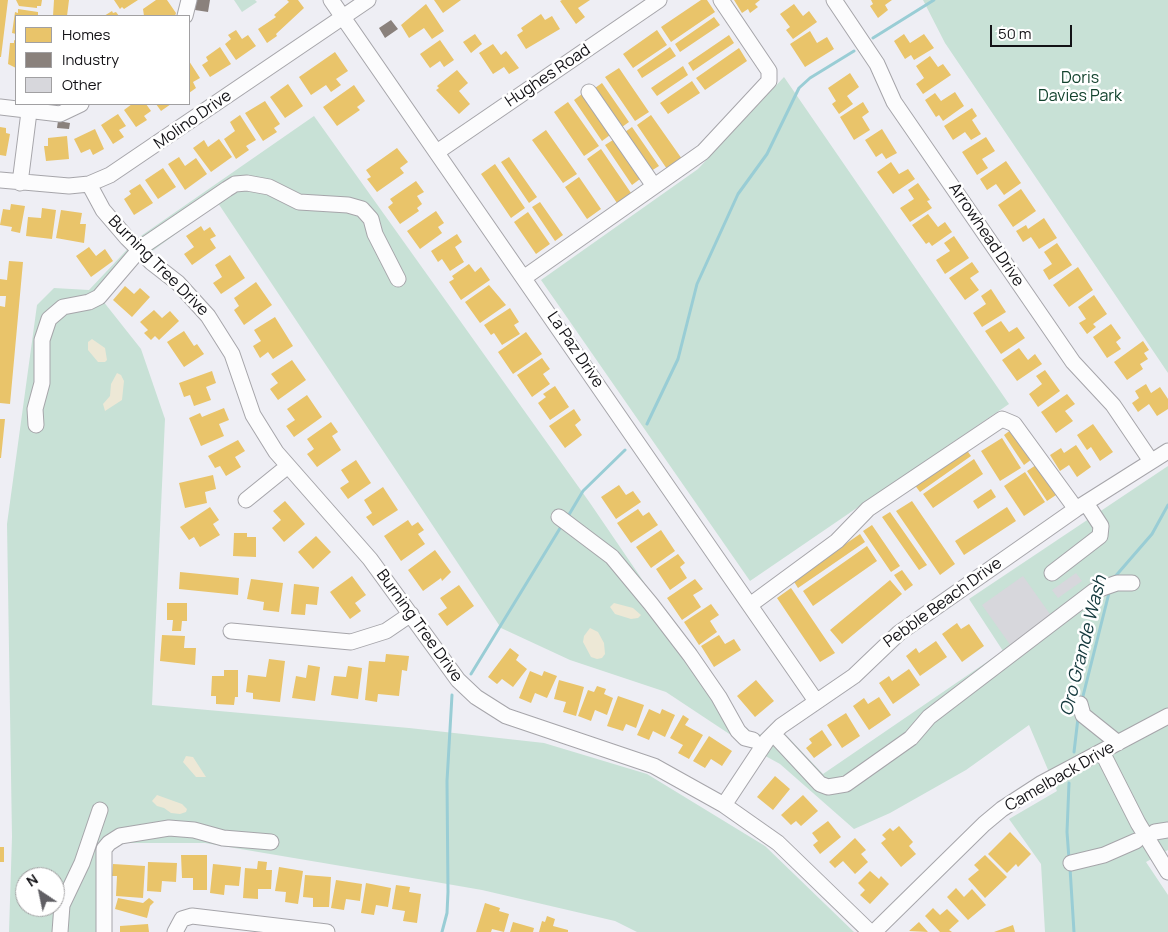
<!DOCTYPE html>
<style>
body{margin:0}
#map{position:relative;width:1168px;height:932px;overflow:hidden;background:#eeeef4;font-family:Manrope,sans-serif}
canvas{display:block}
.legend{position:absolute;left:15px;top:15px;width:175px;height:90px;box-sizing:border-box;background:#fff;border:1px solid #a1a0a2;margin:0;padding:6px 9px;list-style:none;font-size:15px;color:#131216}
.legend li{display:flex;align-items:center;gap:10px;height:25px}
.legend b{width:25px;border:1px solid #a1a0a2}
.north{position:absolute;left:15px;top:867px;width:50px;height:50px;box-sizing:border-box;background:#fff;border:1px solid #a1a0a2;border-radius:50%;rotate:326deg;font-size:14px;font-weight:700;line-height:20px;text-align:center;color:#131216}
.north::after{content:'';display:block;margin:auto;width:18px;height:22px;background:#605f64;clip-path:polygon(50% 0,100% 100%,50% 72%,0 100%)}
.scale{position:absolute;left:990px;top:25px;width:82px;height:22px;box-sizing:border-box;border:2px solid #131216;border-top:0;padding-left:6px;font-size:15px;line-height:18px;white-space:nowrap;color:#131216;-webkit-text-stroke:4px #fff;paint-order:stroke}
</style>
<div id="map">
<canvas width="1168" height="932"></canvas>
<ul class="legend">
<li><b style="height:14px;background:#e9c46a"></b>Homes</li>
<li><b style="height:14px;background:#8a817c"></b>Industry</li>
<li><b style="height:14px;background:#d7d7dc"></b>Other</li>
</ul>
<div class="north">N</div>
<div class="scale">50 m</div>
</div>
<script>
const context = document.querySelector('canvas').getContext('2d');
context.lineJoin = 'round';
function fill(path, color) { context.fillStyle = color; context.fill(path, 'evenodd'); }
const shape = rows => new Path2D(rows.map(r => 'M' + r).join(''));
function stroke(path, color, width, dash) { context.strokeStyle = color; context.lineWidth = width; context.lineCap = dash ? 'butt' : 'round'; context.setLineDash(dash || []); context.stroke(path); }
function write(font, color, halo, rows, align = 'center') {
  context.font = font + ' Manrope,sans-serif'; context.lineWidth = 5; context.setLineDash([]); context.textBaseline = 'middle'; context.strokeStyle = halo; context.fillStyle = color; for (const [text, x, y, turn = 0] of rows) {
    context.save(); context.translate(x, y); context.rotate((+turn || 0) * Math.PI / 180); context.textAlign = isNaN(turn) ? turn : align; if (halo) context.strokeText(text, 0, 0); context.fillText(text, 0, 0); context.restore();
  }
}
fill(shape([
 [234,0,255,0,257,2,242,12],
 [923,0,1168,0,1168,373,945,43],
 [784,77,1009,404,750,581,541,280,698,169],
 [314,116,590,503,740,723,754,734,786,735,823,774,1003,651,969,599,1168,466,1168,850,1146,862,1168,895,1168,932,1045,932,1041,864,1009,819,1057,791,1029,725,966,770,890,813,854,829,780,764,749,747,666,692,570,660,501,628,218,203,136,263,103,301,141,349,165,419,152,705,409,728,544,743,647,774,765,846,854,932,637,932,615,921,482,890,430,881,205,843,122,843,108,854,110,932,9,932,12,837,7,524,37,305,54,288,89,290,138,238],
 [25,877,55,877,55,907,25,907]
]), '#c8e1d6');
fill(shape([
 [92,339,105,348,107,360,105,362,98,362,88,350,88,342],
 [117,373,121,375,124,381,122,400,105,411,103,404,110,396,111,384],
 [614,603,633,608,641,615,638,618,631,619,615,614,610,607],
 [590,628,598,632,604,643,605,654,602,658,597,659,591,657,583,642,584,636],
 [186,756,193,757,206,777,196,777,183,762],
 [157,795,182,804,187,809,186,812,180,814,171,813,164,808,157,806,152,801]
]), '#ede8d6');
fill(shape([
 [0,0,8,0,1,57,0,57],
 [16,0,42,0,41,6,37,6,37,8,19,6],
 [54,0,69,0,67,16,53,16],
 [114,0,138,0,124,9,122,7,120,9],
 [156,0,167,0,176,13,175,16,144,16,143,9],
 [287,0,298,0,304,8,276,34,277,36,267,43,258,29,276,17,274,15,289,2],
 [434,0,461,0,443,13],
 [562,0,590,0,578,8,585,17,576,24,560,1],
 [701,0,707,0,715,12,671,42,661,27],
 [734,0,760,0,755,4,758,7,750,13,748,9,742,13],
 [871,0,892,0,885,5,888,10,878,18,870,6,873,4],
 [426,4,444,31,432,39,424,28,409,38,401,25],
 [794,4,803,16,809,11,817,22,793,39,786,30,790,27,780,14],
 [18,9,38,12,38,16,16,16,16,34,12,33,15,12,18,13],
 [112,11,113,13,116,12,119,16,104,16],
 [541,14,545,20,552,16,560,29,526,49,517,35,523,31,521,28],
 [714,17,720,25,680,52,675,44],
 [236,30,242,39,248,35,256,46,236,60,225,44,231,39,228,35],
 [657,30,667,45,633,68,623,54],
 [810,31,817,43,827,37,834,49,805,67,790,44],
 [475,34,482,44,471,53,463,42],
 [904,34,910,43,924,34,934,48,914,60,911,55,905,59,894,41],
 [729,35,734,43,693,71,688,63],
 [14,40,16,41,16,68,8,64,10,43,14,43],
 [440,40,454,60,444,67,440,61,430,68,420,54],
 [493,44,501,55,506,51,519,68,509,74,504,67,493,74,479,53],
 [220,47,231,64,210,77,202,65,208,61,206,57],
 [670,47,676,56,642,78,637,70],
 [739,48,747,61,705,90,696,78],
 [335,52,348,71,336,79,341,85,331,92,326,85,311,95,299,77],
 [930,56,938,67,943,64,951,75,923,94,916,84,924,78,916,66],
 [189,61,200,78,193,82,196,88,189,93],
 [683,66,688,75,657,96,651,88],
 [619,68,649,112,635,121,605,77],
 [457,70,468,83,459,91,470,104,459,114,436,90,439,88,437,86],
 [850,73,859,87,847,96,853,104,839,114,832,104,836,101,828,88],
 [692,81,700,93,668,114,660,103],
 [602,83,629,122,622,127,595,88],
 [288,84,303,106,285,118,270,97],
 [354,85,365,101,357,107,360,110,337,126,323,107],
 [955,92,964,106,943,121,939,115,936,117,925,100,935,93,941,101],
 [582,94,610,135,602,141,574,100],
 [265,101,280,124,274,128,277,132,263,141,245,113],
 [568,102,599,146,584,156,554,112],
 [863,102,869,112,862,117,870,130,854,140,840,117],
 [132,104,146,104,151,111,144,116,147,120,136,127,124,110],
 [156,104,171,104,161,111],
 [972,108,977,116,972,120,981,134,971,140,965,132,953,140,944,126],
 [118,114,126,126,119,130,124,137,113,144,101,125],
 [240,115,256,140,246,146,249,150,236,159,224,139,235,131,230,122],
 [651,115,682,159,667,169,637,125],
 [0,127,6,128,6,133,10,134,6,156,0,155],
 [632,127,659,166,651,171,625,132],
 [95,129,104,149,93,155,90,149,81,153,74,139],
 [882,129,897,153,886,159,882,153,876,157,865,140],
 [546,130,577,174,563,183,532,140],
 [67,136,69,159,46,161,44,146,48,146,48,138],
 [986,137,995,151,982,159,988,168,977,175,962,152],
 [219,139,232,157,211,172,193,148,204,140,208,147],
 [613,140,640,179,632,185,605,145],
 [397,148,408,162,400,168,404,173,377,192,367,179,371,177,366,170],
 [601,149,631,193,617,203,587,159],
 [179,157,185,166,196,158,207,174,185,190,168,164],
 [509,157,537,197,529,203,501,162],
 [1006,161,1021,183,1004,195,996,184,987,190,980,179],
 [891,162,899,174,908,169,915,179,893,194,877,172],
 [495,164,525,208,511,218,481,174],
 [163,168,176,187,158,199,145,180],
 [579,177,601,209,587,219,565,187],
 [416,181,424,192,417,196,422,204,417,208,419,211,400,224,388,207,393,203,390,199],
 [918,183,930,200,927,201,932,208,910,222,900,208,914,199,908,190],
 [140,184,153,203,134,215,124,199,131,194,129,191],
 [1021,189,1036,211,1013,227,998,205],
 [540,202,563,235,555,241,532,207],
 [11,204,25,206,20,233,11,231,12,227,0,225,3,209,10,210],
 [42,208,56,210,52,239,26,236,28,217,41,218],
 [61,210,82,213,80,224,86,224,84,243,56,238],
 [436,211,444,223,438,227,442,233,420,249,407,231],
 [528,212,550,244,536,254,514,222],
 [928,214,938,227,945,222,952,232,932,246,929,242,926,244,912,225],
 [1044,218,1057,238,1039,249,1031,237,1023,242,1016,231,1026,225,1028,229],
 [201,226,204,231,210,227,216,236,210,239,216,248,192,265,184,254,194,247,186,236],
 [457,234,462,242,455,247,464,262,450,271,442,259,438,262,431,251],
 [954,236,969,258,945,274,936,260,950,251,944,243],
 [1057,243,1072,265,1049,280,1043,270,1052,264,1044,252],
 [89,247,96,256,105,249,113,261,91,277,76,256],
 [230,255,245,278,221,294,213,283,222,277,215,265],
 [9,261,23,262,10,404,0,403,0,306,5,307,6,296,0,296,0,279,7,280],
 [972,262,979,272,970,278,979,290,965,300,949,278],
 [469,264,475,272,481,267,490,280,461,300,449,282,454,279,452,276],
 [1078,267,1093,290,1069,307,1053,285],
 [256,282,272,305,244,325,234,310,239,306,234,298],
 [489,285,506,305,480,323,465,302],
 [125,286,134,294,140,288,150,297,132,317,113,300],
 [991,289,1006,312,982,327,973,313,986,304,981,296],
 [1094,295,1107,314,1093,324,1096,327,1087,334,1079,323,1086,319,1078,307],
 [510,308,519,322,514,325,520,334,502,345,494,333,491,335,484,325],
 [154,310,162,318,170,311,179,321,159,340,155,336,151,340,144,333,148,330,140,322],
 [275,317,293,346,273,359,268,352,260,358,253,346,261,341,254,330],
 [1001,321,1009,332,1017,327,1025,338,1001,354,985,331],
 [1111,324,1121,338,1116,342,1121,349,1107,358,1093,337],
 [184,331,194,346,197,344,204,354,184,367,167,342],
 [526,332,542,354,513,374,498,352],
 [1143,341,1149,350,1144,353,1148,359,1140,364,1143,369,1127,380,1114,362],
 [1019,348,1028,360,1035,354,1042,364,1017,381,1002,360],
 [542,358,550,369,543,374,550,384,532,397,517,375],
 [292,360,306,380,278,400,270,389,278,383,271,374],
 [1045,370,1060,391,1038,407,1029,394,1042,384,1036,376],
 [212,371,216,383,206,387,211,400,194,406,190,395,184,397,179,383],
 [1146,384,1151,393,1160,387,1168,399,1168,409,1157,416,1149,404,1138,412,1132,403,1139,398,1135,391],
 [555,386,569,407,550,420,538,403,546,397,543,394],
 [1067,394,1075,404,1065,411,1073,421,1056,433,1041,412],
 [307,395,322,417,294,437,286,426,295,420,287,409],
 [224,408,229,420,219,424,224,436,201,446,189,418,200,413,202,417],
 [574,409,581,420,575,425,582,435,565,448,549,426],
 [0,419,5,419,1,458,0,458],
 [331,422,338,432,332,436,341,450,317,467,307,454,314,449,307,439],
 [1093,424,1113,452,1100,461,1091,447,1087,450,1077,435],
 [1012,429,1032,459,1024,465,1004,435],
 [1002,438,1021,468,1000,481,981,451],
 [238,440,245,451,235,457,241,467,226,476,220,466,215,468,208,456],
 [1076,445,1091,467,1077,477,1069,465,1060,471,1050,455,1061,448,1064,453],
 [966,449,971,456,920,492,914,484],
 [974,459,983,474,933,508,923,494],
 [356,460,371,483,348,499,340,488,349,482,341,470],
 [1036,465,1056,495,1047,501,1027,471],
 [1025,472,1045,502,1024,516,1004,486],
 [213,475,216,489,205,492,207,503,185,508,179,483],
 [619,485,626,495,633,491,641,502,616,519,601,497],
 [383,487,398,510,373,526,366,517,372,513,364,500],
 [991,489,996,497,978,509,973,501],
 [285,501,305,524,284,542,272,528,281,520,273,511],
 [912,501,955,564,940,575,896,511],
 [210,507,219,520,213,524,220,535,200,547,194,537,189,540,180,527],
 [1007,507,1016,521,964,555,955,541],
 [638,509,643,516,649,512,658,525,631,543,617,523],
 [890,512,927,565,919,570,882,517],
 [408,520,412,526,418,522,424,530,418,534,425,544,401,561,384,536],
 [872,525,900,566,891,572,863,531],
 [661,530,675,551,651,568,636,547],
 [234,533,247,533,247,537,256,537,256,557,233,556],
 [860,534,865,542,798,588,793,580],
 [316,536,331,552,313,569,298,552],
 [867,546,877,561,813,606,803,591],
 [435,550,451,572,442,581,441,578,423,591,408,570],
 [678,554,685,563,680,567,687,578,670,590,656,569],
 [902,570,913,585,905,591,894,575],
 [180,572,239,578,238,595,179,589],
 [352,576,366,595,355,603,361,611,350,619,330,592],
 [251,579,283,583,279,612,263,610,264,602,247,599],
 [695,579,703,589,693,595,701,607,682,620,667,598],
 [890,580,902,594,842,644,830,630],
 [294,584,319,587,317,605,306,604,305,615,291,614],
 [459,585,474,606,447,626,438,614,447,608,440,598],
 [791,588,835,653,820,662,777,598],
 [167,603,187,603,187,621,182,621,181,631,172,631,173,620,167,620],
 [711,604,719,615,710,621,717,632,699,645,684,622],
 [957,623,961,629,969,624,984,646,962,662,942,634],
 [162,635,185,636,184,648,196,648,195,665,160,661],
 [719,635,725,644,734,639,741,650,714,667,701,646],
 [936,641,947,657,920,676,906,656,916,648,919,653],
 [510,648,519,655,516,660,527,669,513,687,502,679,497,684,488,677],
 [386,654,409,656,407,671,402,670,399,696,378,694,377,702,365,700,369,661,385,662],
 [269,659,285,661,280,702,253,699,253,693,246,692,248,675,266,677],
 [308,665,320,667,315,701,292,698,296,676,306,678],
 [348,666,362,668,358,699,331,695,334,676,346,677],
 [909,669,920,685,893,704,879,683,889,676,892,681],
 [224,670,238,670,238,697,235,697,234,705,216,704,216,696,211,696,212,676,224,676],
 [530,671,542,676,544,671,557,676,547,698,535,693,531,703,519,698],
 [559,680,584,687,576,716,563,712,566,702,554,699],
 [756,680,774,701,755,717,737,696],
 [597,686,606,689,604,694,613,698,607,715,595,710,591,721,578,716,588,690,594,692],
 [618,696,644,705,636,728,626,724,623,731,607,726],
 [879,697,891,715,869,730,853,706,864,698,868,704],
 [649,709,660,714,662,709,675,715,665,737,653,731,649,740,637,735],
 [846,713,860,736,842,748,827,725],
 [683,715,689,719,685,725,703,735,689,759,678,753,683,745,670,738],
 [822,730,832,745,814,758,806,748,812,743,809,739],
 [709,736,732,751,722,766,711,759,705,768,693,761],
 [775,776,790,789,773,810,757,797],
 [803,795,818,811,801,826,796,821,791,825,781,815],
 [828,821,841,837,820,854,813,845,818,841,812,833],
 [899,826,913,842,909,846,916,854,901,867,881,843,886,839,882,835,890,828,893,831],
 [1010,832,1031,854,1018,867,1016,864,1007,873,988,854],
 [855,838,866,850,861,854,868,862,855,874,843,861,835,868,829,862],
 [0,847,4,847,4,862,0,862],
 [181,855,207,855,207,890,193,890,193,878,182,878],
 [985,855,1007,877,985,898,968,879,979,870,974,865],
 [258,861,267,862,266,870,272,870,271,889,258,889,258,899,243,898,245,868,257,869],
 [148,862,177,863,176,882,162,881,161,892,147,891],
 [113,864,145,866,143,898,116,896,117,876,112,876],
 [213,864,241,867,239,886,225,885,224,895,210,893],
 [279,867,303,871,298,904,285,902,286,892,275,891],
 [870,871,879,879,881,876,889,884,870,904,860,895,865,890,858,883],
 [305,875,331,877,329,907,313,907,313,898,303,897],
 [336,880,362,884,360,901,346,899,344,910,331,908],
 [366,883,391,888,388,907,376,905,374,915,361,913],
 [396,885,410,887,409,892,421,894,417,923,403,921,405,911,392,909],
 [956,888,964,897,972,889,986,905,968,920,947,897],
 [118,898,143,903,149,898,154,902,150,906,147,918,115,909],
 [485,903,500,908,499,911,509,914,504,932,492,929,491,932,476,932],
 [933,908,940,915,947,909,959,921,949,930,952,932,940,932,925,916],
 [547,916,555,919,553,926,568,930,568,932,539,932,542,921,545,922],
 [513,922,534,928,533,932,510,932],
 [919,922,928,932,909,931],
 [148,924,149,932,120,932,120,926],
 [1013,925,1015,932,994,932]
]), '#e9c46a');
fill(shape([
 [196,0,210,0,208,12,195,10],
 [391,20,398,29,385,38,379,28],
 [58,121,70,123,69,129,57,128]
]), '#8a817c');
stroke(shape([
 [873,38,934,0],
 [647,424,678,359,697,284,738,194,767,154,799,88,810,78,854,51],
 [567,518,583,491,625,450],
 [1113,579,1152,534,1168,505],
 [471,674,562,525],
 [1082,700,1110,589],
 [1074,752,1078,718],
 [1069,783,1067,832,1069,859],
 [1070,868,1074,932],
 [442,932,447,913,448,892,447,781,452,695]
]), '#99cdd5', 3);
fill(shape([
 [1076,573,1082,581,1058,598,1052,590],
 [1023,576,1052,617,1011,646,982,605]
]), '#d7d7dc');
const minor = shape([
 [331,0,816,701],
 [834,0,877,64,894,102,1073,362,1113,405,1151,461],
 [185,16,189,0],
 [589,92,654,186],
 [0,107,60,114,81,104],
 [437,152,659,0],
 [0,180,69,186,89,184,110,175,368,0],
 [20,183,30,104],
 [89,184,103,210,127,238,151,262,178,283,208,316,232,354,253,415,276,452,370,559,458,680,476,697,506,716,654,766,724,805,778,843,870,932],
 [146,244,227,189,235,184,247,183,269,187,299,202,348,205,362,209,371,219,375,234,398,279],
 [525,277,703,152,769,81,769,71,721,0],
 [36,425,35,409,42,383,42,340,49,319,63,307,89,302,99,297,134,256],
 [246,500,288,466],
 [559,517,612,557,651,604,690,655,719,697,738,731,745,738,753,740],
 [1052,573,1100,536,1101,526,1086,503],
 [750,605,837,541,868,509,1002,419,1014,424,1076,509],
 [231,631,351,642,386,631,411,614],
 [1080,704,1083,715,1118,743],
 [779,740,820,784,828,787,846,784,911,738,929,717,1094,591,1117,583,1132,583],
 [1102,752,1138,823,1168,872],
 [724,805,767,740,781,726,854,676,899,633,1076,509,1168,451],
 [1155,832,1168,830],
 [1071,863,1104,855,1136,841],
 [60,932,62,905,82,863,100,810],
 [104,932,104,849,109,843,120,836,169,828,194,830,223,838,271,842],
 [175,932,182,919,192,916,327,932],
 [874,932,984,824,1002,809,1042,783,1168,716]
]);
stroke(minor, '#a6a5aa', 17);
stroke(minor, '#fcfcfd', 15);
write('16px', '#131216', '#fff', [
 ["Hughes Road",548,76,-34],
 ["Molino Drive",193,120,-35],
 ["Arrowhead Drive",986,235,56],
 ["Burning Tree Drive",158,266,45],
 ["La Paz Drive",575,350,56],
 ["Pebble Beach Drive",943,603,-36],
 ["Burning Tree Drive",419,626,54],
 ["Camelback Drive",1060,777,-30]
]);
write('16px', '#12422d', '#fff', [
 ["Doris",1080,79],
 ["Davies Park",1080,97]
]);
write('italic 18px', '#13383c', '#fff', [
 ["Oro Grande Wash",1084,646,-76]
]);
</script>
